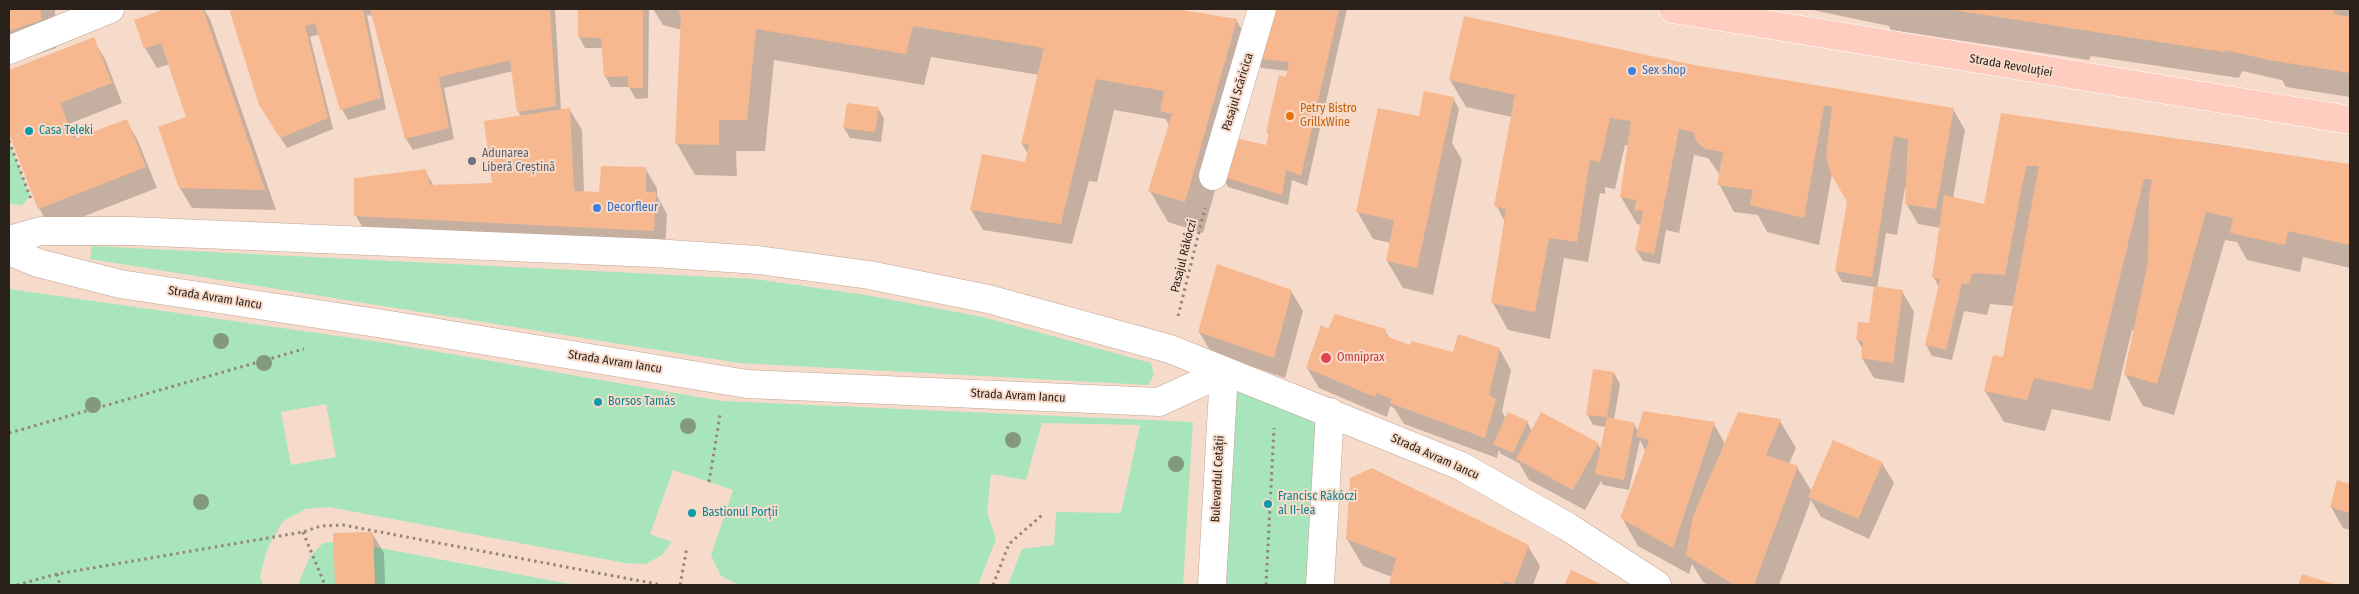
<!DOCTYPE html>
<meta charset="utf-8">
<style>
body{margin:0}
#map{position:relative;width:2359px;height:594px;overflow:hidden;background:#f7dbca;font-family:"Fira Sans Condensed",sans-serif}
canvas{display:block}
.frame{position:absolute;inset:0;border:10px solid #2b211b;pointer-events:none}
</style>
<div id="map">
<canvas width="2359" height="594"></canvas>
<div class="frame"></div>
</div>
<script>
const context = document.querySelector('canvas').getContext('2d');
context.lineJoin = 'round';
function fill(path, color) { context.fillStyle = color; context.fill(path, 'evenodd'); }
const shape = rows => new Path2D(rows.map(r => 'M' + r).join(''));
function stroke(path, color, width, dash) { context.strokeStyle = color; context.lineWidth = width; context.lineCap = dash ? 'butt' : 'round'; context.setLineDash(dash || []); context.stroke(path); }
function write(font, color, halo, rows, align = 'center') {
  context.font = font + ' "Fira Sans Condensed",sans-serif'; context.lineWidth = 4; context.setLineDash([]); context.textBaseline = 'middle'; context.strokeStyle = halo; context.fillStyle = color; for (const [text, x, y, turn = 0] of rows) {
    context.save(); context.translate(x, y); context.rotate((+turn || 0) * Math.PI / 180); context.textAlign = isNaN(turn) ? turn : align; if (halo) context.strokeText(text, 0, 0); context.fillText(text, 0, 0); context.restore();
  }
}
fill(shape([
 [9,141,30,196,22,205,9,204],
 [92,246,755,279,866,295,983,317,1151,363,1154,375,1148,385,739,363,90,259],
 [9,289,387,343,722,401,1193,422,1183,585,1008,585,1022,549,1054,545,1056,512,1121,513,1140,425,1042,423,1026,480,991,474,987,512,996,539,978,585,739,585,721,576,711,555,733,490,673,470,650,534,672,542,662,555,646,564,625,563,329,507,306,509,283,521,267,549,260,577,263,585,9,585],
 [326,404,336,457,291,465,281,412],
 [1224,372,1330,412,1320,585,1212,585],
 [343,541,575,585,298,585,310,556,323,543]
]), '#a8e5bc');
fill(shape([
 [9,9,55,9,56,48,9,64],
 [169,9,204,9,210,19,276,210,192,208,180,188,188,118,170,64,157,68,145,48,135,20],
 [230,9,555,9,561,111,570,110,582,130,584,193,600,194,645,168,657,188,657,196,667,214,665,251,368,237,356,216,425,171,434,186,494,184,521,117,518,111,513,71,444,88,454,139,413,150,406,139,373,16,367,15,386,109,348,120,342,109,320,34,310,37,333,129,287,148,260,104],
 [579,9,649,9,648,98,636,99,629,87,611,87,605,76,603,48,585,48,579,37],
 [653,9,1169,9,1236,20,1256,54,1269,9,1347,9,1307,186,1292,180,1288,205,1228,187,1222,176,1222,166,1203,233,1168,222,1150,191,1169,126,1166,119,1114,110,1097,182,1089,181,1072,244,983,230,971,210,1026,164,1028,154,1022,144,1039,75,931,57,924,85,774,60,765,151,736,151,737,176,695,175,677,144,682,30,663,25],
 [1254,56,1261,68,1288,71,1267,131,1269,136,1267,146,1230,139],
 [1808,9,2350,9,2350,97,2286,87,2282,80,2242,71,2239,78,2091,56,2089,60,1891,30,1889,26],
 [93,39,105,59,122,103,71,123,77,140,126,120,138,141,157,188,51,229,39,208,9,130,9,72],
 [1694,66,1953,109,1965,130,1953,198,1985,205,2002,115,2223,145,2350,166,2350,268,2303,257,2300,272,2247,260,2237,242,2225,240,2174,415,2143,406,2125,374,2135,330,2132,330,2110,421,2052,409,2045,431,2004,422,1985,391,2004,358,2014,306,1990,304,1987,315,1964,311,1952,360,1932,356,1926,345,1939,287,1934,278,1941,228,1918,224,1906,203,1907,189,1905,188,1897,235,1886,233,1877,288,1902,291,1914,312,1904,383,1874,378,1862,358,1863,350,1857,339,1870,325,1875,287,1842,282,1836,271,1848,202,1832,174,1819,245,1767,232,1758,215,1734,212,1719,184,1720,175,1708,158,1694,155,1679,233,1666,230,1660,264,1643,261,1636,250,1641,225,1637,224,1621,197,1629,146,1625,145,1615,189,1605,187,1605,194,1600,193,1588,262,1564,258,1550,339,1508,330,1493,303,1505,222,1496,205,1512,117,1466,107,1450,80],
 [1453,98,1459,109,1452,143,1462,160,1433,295,1403,288,1387,261,1391,243,1373,239,1357,211,1418,117],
 [878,108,884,119,881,142,850,138,844,128],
 [1291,291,1303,311,1285,378,1211,352,1199,332],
 [1329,330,1385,330,1390,340,1410,346,1454,353,1500,350,1511,370,1502,411,1506,419,1527,422,1532,431,1598,444,1601,450,1606,427,1593,425,1587,414,1614,373,1620,384,1614,420,1634,424,1638,431,1714,424,1725,444,1780,421,1796,448,1789,464,1797,467,1812,492,1882,463,1894,483,1869,539,1821,517,1811,500,1779,585,1708,585,1703,582,1692,564,1689,574,1638,546,1622,518,1646,452,1640,440,1629,490,1603,485,1601,481,1585,510,1529,480,1519,463,1501,454,1499,450,1497,458,1404,424,1394,408,1390,406,1387,417,1319,388,1307,368],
 [1372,469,1528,546,1540,566,1533,585,1390,585,1392,577,1363,566,1347,539],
 [2338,482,2350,485,2350,530,2343,528,2331,507],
 [372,533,384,553,385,585,336,585,334,534]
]), '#0003');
fill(shape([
 [9,9,41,9,41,20,9,31],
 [165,9,203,9,265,190,179,188,158,127,186,117,161,43,144,49,134,20],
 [229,9,363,9,381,98,340,110,315,23,305,26,328,118,280,138,259,105],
 [370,9,550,9,556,106,517,112,510,60,439,77,449,128,405,139],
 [578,9,643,9,643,88,628,88,628,76,604,77,601,38,578,37],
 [677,9,1176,9,1237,19,1185,202,1148,191,1172,114,1160,111,1164,91,1096,79,1061,224,970,210,982,154,1025,162,1029,145,1021,144,1044,48,913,26,906,54,756,29,747,120,719,120,719,145,675,144,681,15],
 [1268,9,1339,9,1301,176,1286,170,1282,195,1221,176,1230,137,1266,145,1269,132,1266,132,1279,75,1286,77,1289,62,1253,58],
 [1947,9,2336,9,2333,14,2350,17,2350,73,2269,60,2225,50,2224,52],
 [1464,16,1694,65,1954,108,1936,209,1905,204,1908,139,1894,136,1872,277,1835,271,1847,202,1831,174,1826,156,1832,106,1824,106,1804,218,1750,205,1753,190,1717,185,1723,152,1705,149,1697,142,1693,132,1679,129,1654,254,1635,250,1643,211,1634,210,1636,200,1620,197,1631,121,1610,118,1600,162,1590,160,1577,242,1549,238,1535,312,1491,303,1506,209,1494,206,1515,95,1449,80],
 [94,37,112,83,60,103,74,139,127,119,146,167,38,209,9,134,9,70],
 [1424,91,1454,97,1417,268,1386,261,1394,220,1356,212,1378,108,1419,116],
 [847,103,879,107,875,132,843,128],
 [570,108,574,191,599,192,601,166,646,167,646,192,656,192,654,231,354,216,354,178,426,169,430,185,492,183,484,121],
 [2001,113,2350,164,2350,245,2288,231,2285,245,2230,233,2233,218,2206,212,2157,384,2124,374,2148,262,2149,197,2152,179,2144,179,2092,390,2034,378,2027,400,1984,391,1993,355,2003,357,2039,166,2026,166,2005,275,1972,273,1969,284,1962,283,1946,350,1925,345,1940,279,1932,278,1944,195,1984,204],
 [1217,264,1292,290,1274,358,1198,332],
 [1874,286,1903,290,1893,363,1861,358,1863,341,1856,340,1858,322,1869,323],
 [1335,314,1386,329,1386,336,1410,345,1411,341,1453,352,1458,334,1500,348,1489,395,1496,399,1485,438,1390,403,1392,399,1376,393,1375,397,1306,368,1321,325,1328,329],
 [1593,369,1614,372,1607,417,1586,415],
 [1643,411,1715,422,1673,548,1620,518,1649,440,1636,436],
 [1508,412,1528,421,1513,453,1493,444],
 [1541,412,1599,443,1573,490,1516,459],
 [1738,412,1781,419,1766,455,1798,466,1754,585,1734,585,1686,555,1693,516],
 [1607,417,1635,423,1624,480,1595,474],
 [1833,440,1883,462,1858,519,1808,497],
 [1372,468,1529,545,1514,584,1504,581,1502,585,1389,585,1396,558,1346,539,1350,478],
 [2337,480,2350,484,2350,513,2330,507],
 [373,532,375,585,335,585,333,533],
 [1571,570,1603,585,1564,585],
 [2302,574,2337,585,2298,585]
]), '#f7b88f');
const minor = shape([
 [9,50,110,9],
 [1213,176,1262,9],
 [9,240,41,231,130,231,654,253,758,260,869,275,988,299,1170,349,1461,466,1568,527,1657,585],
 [9,251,38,263,120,284,390,325,747,384,1159,402,1224,372],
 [1212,585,1224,372],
 [1320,585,1330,412]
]);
const major = shape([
 [1673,9,2350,120]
]);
stroke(minor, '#bfa494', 29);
stroke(major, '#fff', 29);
stroke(shape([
 [9,141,31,199],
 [1178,316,1205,208],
 [9,433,304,349],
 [709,482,720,415],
 [303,532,325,585],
 [57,574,60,585],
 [17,585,57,574,303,532,321,526,343,525,662,585],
 [680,585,687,547],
 [993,585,1009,544,1042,515],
 [1266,585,1274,428]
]), '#978377', 3, [2.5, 4]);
stroke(minor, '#fff', 28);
stroke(major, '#ffcdbf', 28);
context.fillStyle = '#84987d';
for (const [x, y] of [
 [221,341],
 [264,363],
 [93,405],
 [688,426],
 [1013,440],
 [1176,464],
 [201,502]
]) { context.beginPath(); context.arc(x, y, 8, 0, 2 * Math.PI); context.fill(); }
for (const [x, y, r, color] of [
 [1632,71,5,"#3f7fe0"],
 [1290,116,5,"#e8710a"],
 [29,131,5,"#0f9aa8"],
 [472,161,5,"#6b7280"],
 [597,208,5,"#3f7fe0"],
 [1326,358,6,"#e0444e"],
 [598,402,5,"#0f9aa8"],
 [1268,504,5,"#0f9aa8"],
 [692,513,5,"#0f9aa8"]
]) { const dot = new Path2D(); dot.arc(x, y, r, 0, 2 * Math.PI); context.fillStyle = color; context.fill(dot); stroke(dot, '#f7dbca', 2); }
write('12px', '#2b211b', '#f7dbca', [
 ["Strada Revoluției",2011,66,10],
 ["Pasajul Scăricica",1238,92,-73],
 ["Pasajul Rákóczi",1184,256,-76],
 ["Strada Avram Iancu",215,298,9],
 ["Strada Avram Iancu",615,362,9],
 ["Strada Avram Iancu",1018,396,3],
 ["Strada Avram Iancu",1435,457,24],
 ["Bulevardul Cetății",1218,479,-87]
]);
write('12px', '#366cbe', '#f7dbca', [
 ["Sex shop",1642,71],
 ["Decorfleur",607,208]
], 'left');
write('12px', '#c56008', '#f7dbca', [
 ["Petry Bistro",1300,109],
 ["GrillxWine",1300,123]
], 'left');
write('12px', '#0d838f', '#f7dbca', [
 ["Casa Teleki",39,131],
 ["Borsos Tamás",608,402],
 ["Francisc Rákóczi",1278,497],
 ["al II-lea",1278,511],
 ["Bastionul Porții",702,513]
], 'left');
write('12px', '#5b616d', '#f7dbca', [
 ["Adunarea",482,154],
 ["Liberă Creștină",482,168]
], 'left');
write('12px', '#be3a42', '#f7dbca', [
 ["Omniprax",1337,358]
], 'left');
</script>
